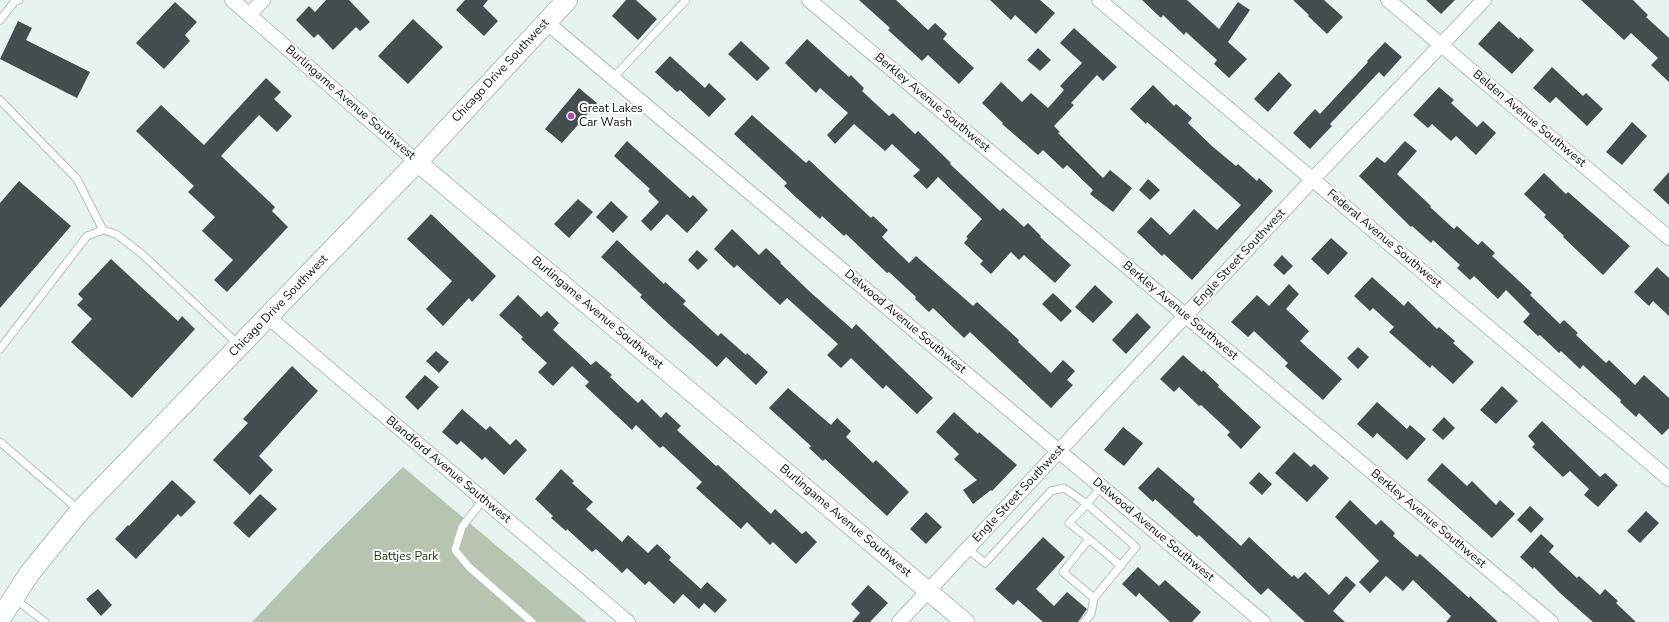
<!DOCTYPE html>
<style>
body{margin:0}
canvas{display:block;background:#e6f3f1}
</style>
<canvas width="1669" height="622"></canvas>
<script>
const context = document.querySelector('canvas').getContext('2d');
context.lineJoin = 'round';
function fill(path, color) { context.fillStyle = color; context.fill(path, 'evenodd'); }
const shape = rows => new Path2D(rows.map(r => 'M' + r).join(''));
function stroke(path, color, width, dash) { context.strokeStyle = color; context.lineWidth = width; context.lineCap = dash ? 'butt' : 'round'; context.setLineDash(dash || []); context.stroke(path); }
function write(font, color, halo, rows, align = 'center') {
  context.font = font + ' "Nunito Sans",sans-serif'; context.lineWidth = 4; context.setLineDash([]); context.textBaseline = 'middle'; context.strokeStyle = halo; context.fillStyle = color; for (const [text, x, y, turn = 0] of rows) {
    context.save(); context.translate(x, y); context.rotate((+turn || 0) * Math.PI / 180); context.textAlign = isNaN(turn) ? turn : align; if (halo) context.strokeText(text, 0, 0); context.fillText(text, 0, 0); context.restore();
  }
}
fill(shape([
 [403,467,587,622,252,622,322,548]
]), '#b7c4af');
fill(shape([
 [326,0,349,0,370,22,360,31,356,27,333,50,318,34,314,38,296,20,309,6,315,12],
 [465,0,488,0,483,6,498,21,484,36,456,10],
 [626,0,636,0,657,19,638,40,612,16],
 [859,0,896,0,928,30,935,23,947,34,943,39,974,68,959,84,928,55,922,61,888,30,890,28],
 [990,0,1040,0,1055,13,1036,34,1015,15,1011,20],
 [1142,0,1187,0,1219,29,1238,2,1250,10,1228,42,1247,59,1229,78,1214,64,1217,60,1186,32,1184,35,1163,15,1161,18],
 [1293,0,1324,0,1343,17,1327,34,1308,16,1309,15],
 [1426,0,1455,0,1441,14],
 [1581,0,1633,0,1648,15,1646,17,1669,38,1669,82,1651,65,1658,58,1631,33,1624,40],
 [175,2,197,22,185,35,190,41,164,69,136,43],
 [413,19,443,47,408,84,378,56],
 [18,21,32,28,26,40,90,72,77,98,0,59],
 [1499,21,1519,39,1520,37,1534,50,1512,74,1478,44],
 [1074,28,1117,67,1103,81,1097,75,1071,103,1074,105,1054,126,1060,132,1058,133,1103,178,1110,170,1132,188,1113,212,1090,194,1093,190,1067,165,1063,169,1043,150,1038,155,1002,124,1003,123,982,103,1001,82,1022,102,1031,93,1048,108,1064,90,1060,86,1082,63,1060,43],
 [807,39,849,77,851,75,864,88,862,91,889,116,893,113,915,134,918,131,951,163,950,164,1000,211,1003,208,1024,227,1028,223,1041,236,1040,237,1071,265,1055,283,1024,255,1019,260,1011,252,991,274,980,264,983,261,964,243,968,238,966,237,982,219,938,177,927,189,913,176,920,170,892,144,885,151,854,124,835,144,827,135,848,113,820,88,816,93,785,63],
 [741,41,770,68,757,81,728,54],
 [1385,42,1402,57,1384,77,1379,72,1330,124,1332,126,1310,149,1293,133,1315,109,1320,114,1368,62,1367,61],
 [1038,48,1051,60,1040,71,1027,60],
 [670,56,705,88,709,83,726,99,709,117,680,90,677,92,655,72],
 [1552,67,1583,96,1586,93,1603,109,1587,126,1556,97,1550,103,1533,88],
 [1279,72,1292,85,1268,112,1254,99],
 [266,78,281,92,274,99,292,116,277,132,259,115,221,156,275,207,272,211,288,227,227,292,214,280,233,260,202,231,215,217,188,192,194,186,136,131,161,105,204,145],
 [1153,85,1174,106,1176,104,1192,118,1188,123,1213,147,1236,166,1238,164,1257,181,1259,178,1273,191,1192,280,1164,254,1162,256,1137,232,1151,217,1170,235,1194,209,1217,230,1241,205,1147,122,1146,124,1130,109],
 [1439,87,1454,100,1451,103,1477,127,1483,121,1496,133,1476,155,1456,136,1451,141,1432,124,1428,128,1413,115],
 [579,88,597,103,562,143,545,129],
 [752,115,806,163,809,160,871,218,873,216,888,230,882,237,909,263,916,256,973,306,977,302,1019,340,1018,342,1051,373,1063,360,1075,371,1067,380,1073,385,1051,408,970,332,964,338,933,308,929,312,915,299,916,297,889,272,887,273,846,234,844,236,822,216,820,219,799,200,784,186,787,183,734,134],
 [1632,122,1647,136,1622,165,1606,152],
 [627,141,690,198,693,195,708,210,687,233,667,214,651,231,641,221,659,202,648,191,650,189,614,156],
 [1405,141,1417,151,1397,174,1431,206,1430,207,1454,229,1457,226,1478,245,1482,241,1495,253,1492,256,1532,293,1530,295,1560,324,1564,320,1578,333,1576,335,1606,363,1609,360,1635,385,1644,375,1669,398,1669,428,1662,435,1639,413,1636,417,1620,402,1621,400,1583,365,1580,369,1561,351,1559,353,1540,335,1538,336,1523,322,1530,314,1506,290,1498,299,1474,276,1470,280,1457,268,1460,265,1433,240,1431,243,1412,226,1411,227,1359,176,1377,157,1385,163],
 [1669,172,1669,205,1653,190],
 [1544,173,1566,194,1568,192,1630,246,1603,275,1563,237,1564,236,1544,217,1546,215,1524,194],
 [1148,179,1160,190,1150,200,1139,190],
 [19,181,71,226,0,308,0,203],
 [578,199,593,212,569,238,554,224],
 [611,201,628,217,613,233,596,217],
 [431,214,496,276,472,302,469,298,443,326,426,309,452,281,407,239],
 [732,229,759,255,766,248,781,262,780,263,809,291,852,329,856,324,933,398,917,414,886,385,883,389,851,358,841,368,827,355,838,344,787,298,780,305,737,265,734,268,714,249],
 [1331,238,1348,253,1328,275,1311,259],
 [617,240,664,284,665,282,686,301,683,304,718,336,721,333,746,355,747,353,768,372,756,385,726,357,717,367,671,326,640,297,642,295,601,257],
 [697,250,708,260,698,270,688,260],
 [1282,255,1293,266,1284,275,1273,265],
 [111,259,178,321,182,316,195,329,132,398,71,342,92,319,77,305,83,299,78,294],
 [1657,267,1669,278,1669,316,1653,301,1649,306,1634,292],
 [1372,277,1404,306,1408,301,1437,329,1439,327,1455,341,1453,343,1474,362,1453,384,1432,365,1430,368,1389,332,1394,327,1373,308,1370,311,1354,296],
 [1289,284,1299,294,1286,309,1309,331,1300,341,1342,379,1323,400,1285,366,1288,363,1254,331,1248,337,1231,322,1257,295,1269,306],
 [1095,285,1113,302,1093,323,1075,307],
 [1053,293,1072,311,1061,322,1042,304],
 [518,295,541,317,547,311,559,323,553,330,591,365,596,361,612,375,610,377,638,403,642,399,661,418,666,412,681,426,677,430,716,466,718,465,771,514,775,509,802,534,806,531,817,542,796,564,773,542,770,545,747,522,741,529,696,488,702,482,663,446,660,448,636,425,632,430,585,386,589,382,572,366,553,386,538,372,547,363,521,339,523,337,499,315],
 [1137,313,1151,327,1126,354,1112,340],
 [1358,347,1369,357,1358,369,1347,358],
 [436,351,449,362,439,373,426,361],
 [1183,355,1202,372,1203,370,1219,385,1218,387,1261,427,1241,449,1227,435,1230,432,1201,405,1199,406,1179,387,1174,392,1160,379],
 [292,366,318,391,259,456,273,470,250,495,213,460,248,423,243,419],
 [425,375,439,387,418,410,405,397],
 [1502,386,1518,401,1496,424,1480,410],
 [788,388,831,425,837,418,851,431,846,437,873,463,876,460,909,492,887,516,825,459,823,461,809,448,811,446,769,408],
 [1377,402,1407,429,1410,425,1426,439,1407,460,1377,433,1373,438,1357,424],
 [462,409,486,430,490,426,510,445,516,439,527,450,504,475,485,457,482,460,461,441,457,445,442,432],
 [954,412,978,434,979,432,1017,465,992,491,991,490,973,504,963,490,977,480,954,459,959,454,936,432],
 [1444,417,1455,428,1443,440,1432,430],
 [1542,421,1600,477,1605,473,1618,485,1598,507,1584,495,1589,489,1570,471,1563,477,1532,447,1535,444,1528,436],
 [1123,427,1143,443,1124,466,1104,450],
 [1294,452,1311,467,1314,464,1329,478,1307,502,1275,473],
 [1442,463,1467,486,1472,481,1496,505,1500,500,1515,514,1492,538,1427,480],
 [1158,467,1195,499,1193,502,1241,546,1249,537,1292,577,1294,575,1298,579,1305,572,1329,595,1346,576,1356,585,1333,611,1345,622,1305,622,1268,588,1261,595,1199,535,1197,537,1155,499,1153,502,1138,488],
 [561,469,574,481,572,483,593,502,586,509,622,542,628,535,648,553,657,544,671,557,669,560,701,589,707,582,727,600,715,613,704,603,699,609,683,594,674,604,649,581,645,585,627,568,622,573,596,549,592,552,567,529,566,531,551,518,553,516,535,499],
 [1259,472,1272,484,1262,495,1249,483],
 [172,480,196,502,181,517,178,514,136,559,115,539,128,525,129,526],
 [260,494,277,509,249,538,233,523],
 [1350,500,1376,525,1381,520,1395,533,1393,536,1417,557,1420,554,1469,598,1470,596,1498,622,1446,622,1451,616,1413,580,1403,591,1386,576,1370,593,1359,582,1379,561,1335,517],
 [1530,506,1544,519,1531,533,1517,520],
 [1646,511,1659,523,1640,543,1627,531],
 [926,512,942,527,926,544,910,529],
 [1541,534,1554,546,1549,552,1577,578,1579,576,1600,595,1605,589,1618,601,1616,603,1636,622,1593,622,1561,594,1534,567,1533,569,1520,557],
 [1043,537,1065,557,1036,589,1054,606,1067,592,1087,609,1078,622,1043,622,1018,600,1013,605,995,589],
 [1138,567,1159,586,1165,580,1201,612,1192,622,1170,622,1139,593,1136,597,1122,584],
 [868,585,888,603,870,622,852,622,860,613,851,604],
 [98,589,112,605,101,616,86,599]
]), '#434e51');
const service = shape([
 [0,20,15,1,19,0],
 [613,78,686,0],
 [0,100,77,179,103,230],
 [0,349,87,236,103,230,116,234,142,254,239,345],
 [0,442,79,510],
 [483,500,462,527,455,550,469,567,532,622],
 [1089,539,1121,566],
 [968,549,985,563,1051,491,1064,488,1087,504,1136,547,1094,598,1063,572,1089,539,1069,523,1087,504,1101,487],
 [15,599,45,622],
 [1084,622,1091,614,1094,598]
]);
const minor = shape([
 [232,0,417,162],
 [809,0,1551,622],
 [1099,0,1669,479],
 [1388,0,1669,238],
 [249,15,263,0],
 [546,22,1263,622],
 [268,317,628,622],
 [899,622,1313,179,1484,0]
]);
const tertiary = shape([
 [417,162,965,622]
]);
const secondary = shape([
 [0,619,29,574,80,511,417,162,567,0]
]);
stroke(service, '#b3bfbe', 9);
stroke(minor, '#b3bfbe', 16);
stroke(tertiary, '#b3bfbe', 20);
stroke(secondary, '#b3bfbe', 22);
stroke(service, '#fff', 7);
stroke(minor, '#fff', 14);
stroke(tertiary, '#fff', 18);
stroke(secondary, '#fff', 20);
for (const [x, y, r, color] of [
 [571,116,4,"#b047a9"]
]) { const dot = new Path2D(); dot.arc(x, y, r, 0, 2 * Math.PI); context.fillStyle = color; context.fill(dot); stroke(dot, '#fff', 1.5); }
write('12px', '#0d1211', '#fff', [
 ["Chicago Drive Southwest",501,71,-47],
 ["Burlingame Avenue Southwest",350,103,41],
 ["Berkley Avenue Southwest",932,103,40],
 ["Belden Avenue Southwest",1529,119,40],
 ["Federal Avenue Southwest",1384,239,40],
 ["Engle Street Southwest",1240,258,-47],
 ["Chicago Drive Southwest",279,306,-46],
 ["Berkley Avenue Southwest",1180,311,40],
 ["Burlingame Avenue Southwest",597,313,40],
 ["Delwood Avenue Southwest",905,322,40],
 ["Blandford Avenue Southwest",448,470,40],
 ["Engle Street Southwest",1019,494,-47],
 ["Berkley Avenue Southwest",1428,519,40],
 ["Burlingame Avenue Southwest",845,521,40],
 ["Delwood Avenue Southwest",1153,530,40]
]);
write('12px', '#0d1211', '#fff', [
 ["Great Lakes",579,109],
 ["Car Wash",579,123]
], 'left');
write('12px', '#183103', '#fff', [
 ["Battjes Park",406,557]
]);
</script>
